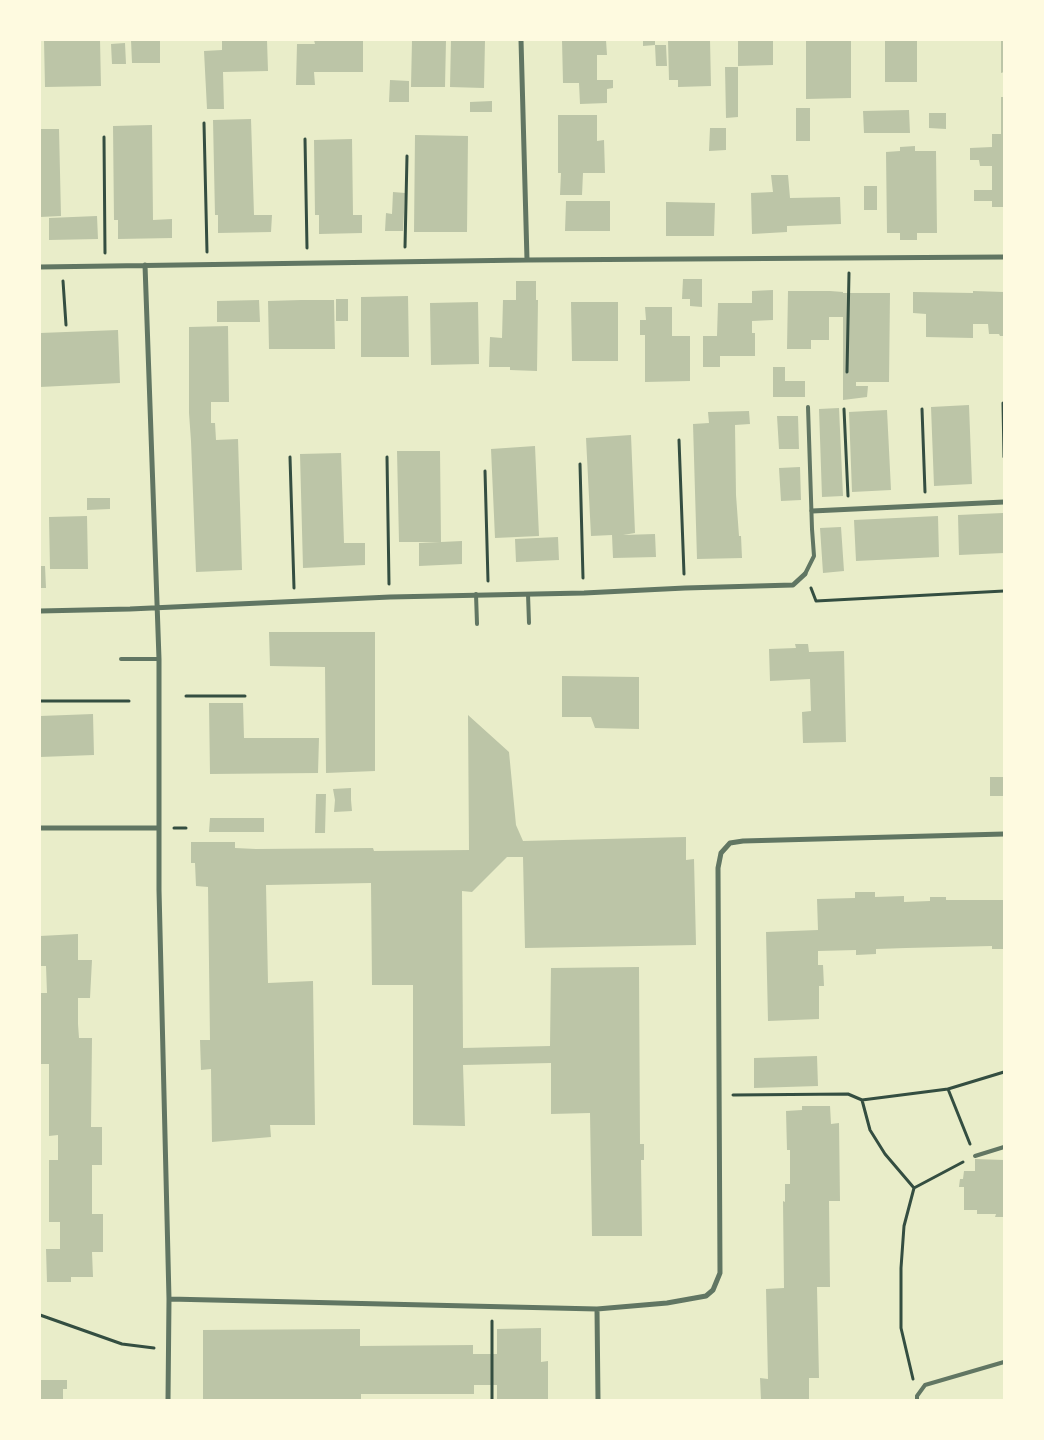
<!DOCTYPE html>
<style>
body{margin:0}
#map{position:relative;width:1044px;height:1440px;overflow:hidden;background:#e9edc9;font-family:Roboto,sans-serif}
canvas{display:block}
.frame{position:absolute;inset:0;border:41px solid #fefae0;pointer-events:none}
</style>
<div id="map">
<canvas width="1044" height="1440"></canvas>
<div class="frame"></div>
</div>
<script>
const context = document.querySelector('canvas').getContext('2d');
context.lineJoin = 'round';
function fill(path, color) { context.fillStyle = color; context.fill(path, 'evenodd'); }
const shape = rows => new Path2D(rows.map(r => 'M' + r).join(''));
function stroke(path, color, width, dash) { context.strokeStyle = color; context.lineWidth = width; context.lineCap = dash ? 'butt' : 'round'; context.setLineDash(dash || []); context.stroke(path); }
fill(shape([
 [44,40,100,40,101,86,45,87],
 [131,40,160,40,160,63,132,63],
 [222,40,267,40,268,71,223,72,224,109,207,109,204,51,222,50],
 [314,40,363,40,363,72,314,72,315,85,296,85,297,44,315,44],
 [412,40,446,40,445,87,411,87],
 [451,40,485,40,484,88,450,87],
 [562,40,606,40,607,55,597,55,597,80,613,80,613,88,607,89,607,103,580,104,579,83,563,83],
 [643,40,655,40,655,45,643,46],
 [668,40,710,40,711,86,678,87,678,80,669,80],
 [738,40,773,40,773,65,738,66],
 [806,40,851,40,851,98,806,99],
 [885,40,917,40,917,82,885,82],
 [1001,40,1004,40,1004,72,1001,73],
 [125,43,126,64,112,64,111,44],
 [655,45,666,45,667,66,656,66],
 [725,67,738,67,738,117,726,118],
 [390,80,409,81,409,102,389,102],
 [1001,97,1004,97,1004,207,992,207,992,201,974,201,974,190,992,190,992,166,980,166,979,160,970,160,970,148,992,147,992,134,1001,134],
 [492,101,492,112,470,112,470,102],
 [796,108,810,108,810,141,796,141],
 [909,110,910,133,864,133,863,111],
 [929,113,946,113,946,129,929,128],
 [558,115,597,115,597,141,604,140,605,173,583,173,582,195,560,195,561,173,558,173],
 [251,119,254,215,272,215,271,232,218,233,218,215,215,215,213,120],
 [152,125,153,220,172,219,172,238,118,239,118,220,114,220,113,126],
 [710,128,726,128,726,150,709,151],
 [40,129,59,129,61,216,40,217],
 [415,135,468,136,467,232,414,232],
 [352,139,353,215,362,215,362,233,319,234,319,215,315,215,314,140],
 [915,146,915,151,936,151,937,233,917,233,917,240,900,240,900,233,887,233,886,152,900,151,900,147],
 [771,175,788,175,790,198,840,197,841,224,787,226,787,232,752,234,751,193,773,192],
 [864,186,877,186,877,210,864,210],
 [393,192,405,193,403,231,385,231,386,213,392,214],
 [566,201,610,201,610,231,565,231],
 [666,202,715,203,714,236,666,236],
 [97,216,98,239,49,240,49,218],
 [683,279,702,279,702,307,690,306,690,299,682,299],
 [516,281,536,281,536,300,538,300,537,371,510,370,510,367,489,367,490,337,502,338,503,300,516,300],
 [773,290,773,320,752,321,752,333,755,333,755,356,720,356,720,367,703,367,703,336,717,336,718,303,752,303,752,291],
 [788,291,830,291,843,292,843,293,890,293,889,382,856,382,856,386,868,386,867,397,843,400,843,317,829,317,829,340,811,340,811,349,787,349],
 [973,291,1004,292,1004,336,1000,336,999,334,989,334,988,324,973,324,973,338,926,337,926,314,913,313,913,292,973,293],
 [408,296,409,357,361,357,361,297],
 [336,299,348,299,348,321,336,321],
 [259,300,260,322,217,322,217,301],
 [301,300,334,300,335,349,269,349,268,301],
 [478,302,479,364,431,365,430,303],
 [571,302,618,302,618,361,572,361],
 [645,307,672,307,672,336,690,336,690,381,645,382,645,335,640,335,640,320,646,320],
 [228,326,229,402,211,402,211,423,215,423,216,440,238,439,242,570,196,572,191,441,189,413,189,327],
 [118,330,120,383,40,387,40,333],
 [773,367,785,367,785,381,805,381,805,397,773,397],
 [969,405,972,484,934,486,931,407],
 [839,408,843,496,822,497,819,409],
 [887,410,891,490,852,492,849,412],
 [749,411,750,424,735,425,736,495,739,536,741,536,742,558,697,559,693,424,709,423,708,412],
 [777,416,798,416,799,449,779,449],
 [631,435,635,533,623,535,655,534,656,557,613,558,612,535,591,536,586,438],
 [535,446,539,536,495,538,491,449],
 [397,451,440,451,441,542,462,541,462,564,419,566,419,543,440,542,399,542],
 [341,453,344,543,365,543,365,565,303,568,300,454],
 [800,467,801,500,781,501,779,468],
 [87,498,110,498,110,509,87,510],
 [1003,513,1004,513,1004,553,959,555,958,515],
 [87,516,88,569,50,569,49,517],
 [938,516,939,557,856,561,854,520],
 [841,527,844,571,823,573,820,528],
 [558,537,559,560,516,562,515,539],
 [40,566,45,566,46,588,40,588],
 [269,632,375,632,375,771,326,773,325,667,270,666],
 [795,644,808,644,809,652,844,651,846,742,803,743,802,712,811,711,810,679,770,681,769,649,796,648],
 [562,676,639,677,639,729,595,728,591,717,562,717],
 [209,703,243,703,244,738,319,738,318,773,210,774],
 [93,714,94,755,40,757,40,716],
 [468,715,509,752,516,825,523,841,686,837,686,860,694,859,696,945,525,948,523,857,507,857,472,892,462,891,463,1048,550,1046,551,968,639,967,640,1144,644,1144,644,1160,641,1160,642,1236,592,1236,590,1113,551,1114,551,1063,463,1065,465,1126,413,1125,413,985,372,985,371,883,266,885,268,983,313,981,315,1125,270,1125,271,1137,212,1142,211,1069,201,1070,200,1040,210,1040,208,887,196,886,195,863,191,863,191,842,235,842,235,848,256,849,373,848,374,851,469,850],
 [990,777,1004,777,1004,796,990,796],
 [351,788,351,800,352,811,334,812,335,800,333,789],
 [316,794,326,794,325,833,315,833],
 [210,818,264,818,264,832,209,832],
 [855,892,875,892,875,897,904,896,904,902,930,901,930,897,946,897,946,900,1004,900,1004,949,992,949,992,946,906,948,876,949,876,954,856,955,856,950,818,951,818,965,823,965,824,986,819,986,819,1019,768,1021,766,932,818,930,817,899,855,898],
 [78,934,78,960,92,960,90,998,78,998,78,1024,79,1038,92,1038,91,1127,102,1127,102,1165,92,1165,92,1214,103,1214,103,1252,92,1252,93,1277,71,1277,71,1282,47,1282,46,1249,60,1249,60,1222,49,1222,49,1160,58,1160,58,1135,49,1136,49,1064,40,1064,40,993,47,993,46,966,40,966,40,936],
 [817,1056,818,1086,754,1088,754,1058],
 [802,1106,830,1106,831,1124,839,1123,840,1201,829,1201,830,1287,817,1287,819,1378,809,1378,809,1400,761,1400,760,1378,768,1379,766,1289,784,1288,783,1201,785,1202,785,1184,790,1184,790,1150,787,1150,786,1111,802,1110],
 [975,1159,1004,1160,1004,1217,995,1217,996,1214,977,1214,977,1210,964,1210,964,1187,959,1187,960,1179,963,1179,964,1171,975,1171],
 [541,1328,541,1362,548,1361,548,1400,497,1400,497,1385,474,1385,474,1394,361,1394,361,1400,203,1400,203,1330,360,1329,360,1346,473,1345,473,1354,497,1354,497,1329],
 [40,1380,67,1380,67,1389,63,1389,63,1400,40,1400]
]), '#bcc5a7');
stroke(shape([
 [204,123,207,252],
 [104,137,105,253],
 [305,139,307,248],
 [405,247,407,156],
 [63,281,66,325],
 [847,372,849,273],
 [1003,403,1004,457],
 [844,409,848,496],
 [922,409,925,492],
 [679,440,684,574],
 [290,457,294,588],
 [387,457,389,584],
 [580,464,583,578],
 [485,471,488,581],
 [811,588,816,601,1004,591],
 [186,696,245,696],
 [40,701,129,701],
 [174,828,186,828],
 [948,1089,970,1144],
 [733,1095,848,1094,862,1100,870,1130,885,1154,914,1188,904,1226,901,1268,901,1328,913,1379],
 [862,1100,948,1089,1004,1072],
 [914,1188,963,1162],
 [40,1315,122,1344,154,1348],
 [492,1321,492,1400]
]), '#344e41', 3);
stroke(shape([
 [805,574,814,556,812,529,808,407],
 [476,594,477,624],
 [528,594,529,623],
 [121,659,159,659],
 [975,1156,1004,1147],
 [917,1400,917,1396,925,1385,1004,1362]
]), '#617663', 4);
stroke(shape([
 [521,40,527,260],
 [145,265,159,659,159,890,169,1299,168,1400],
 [40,267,527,260,1004,257],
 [812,511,1004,502],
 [40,611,130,609,390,597,584,593,685,588,793,585,805,574],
 [40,828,159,828],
 [169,1299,597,1309,667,1303,706,1296,713,1290,720,1273,718,868,721,853,730,843,743,841,1004,834],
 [597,1309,598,1400]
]), '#617663', 5);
</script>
